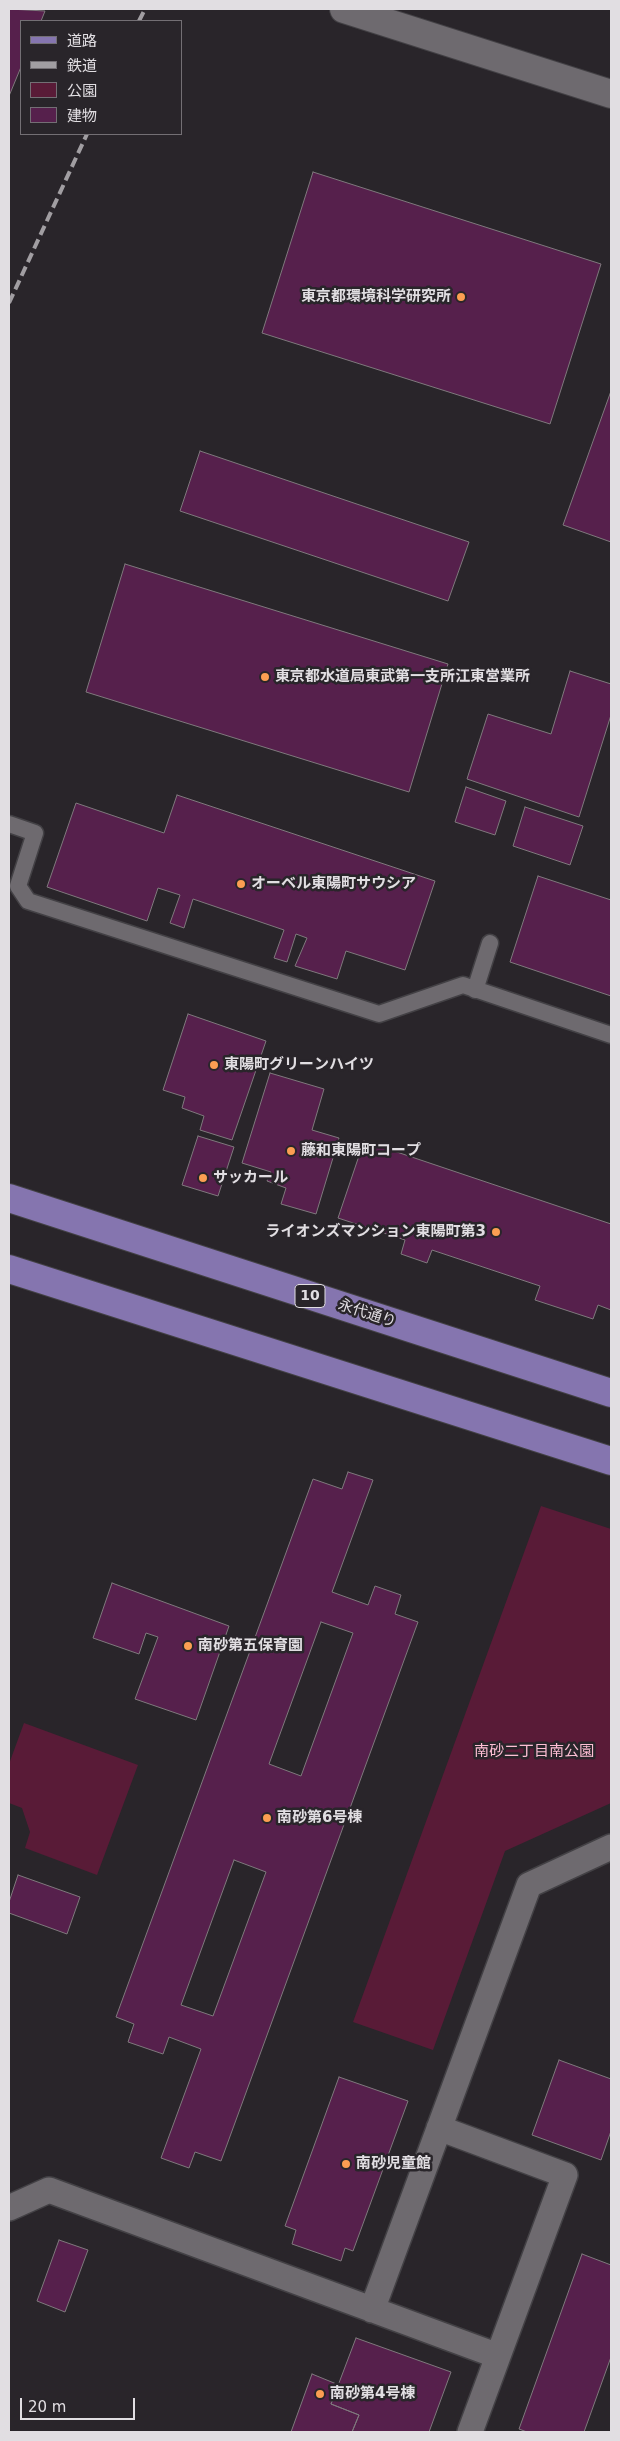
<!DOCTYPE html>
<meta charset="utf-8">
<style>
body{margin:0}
#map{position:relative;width:620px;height:2441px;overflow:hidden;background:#29252a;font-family:"DejaVu Sans","Noto Sans JP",sans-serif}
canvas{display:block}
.frame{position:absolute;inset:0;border:10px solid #e1dee2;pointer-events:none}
.legend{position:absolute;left:20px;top:20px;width:162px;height:115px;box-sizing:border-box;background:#29252a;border:1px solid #736f74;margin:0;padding:6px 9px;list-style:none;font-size:15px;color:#e1dee2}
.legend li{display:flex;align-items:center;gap:10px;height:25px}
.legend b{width:25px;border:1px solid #736f74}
.scale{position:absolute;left:20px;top:2398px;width:115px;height:22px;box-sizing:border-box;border:2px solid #e1dee2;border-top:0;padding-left:6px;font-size:15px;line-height:18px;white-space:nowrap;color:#e1dee2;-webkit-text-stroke:4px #29252a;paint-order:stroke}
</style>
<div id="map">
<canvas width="620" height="2441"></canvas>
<div class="frame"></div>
<ul class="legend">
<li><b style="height:6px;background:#8575af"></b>道路</li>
<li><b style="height:6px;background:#a19ea2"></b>鉄道</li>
<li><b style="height:14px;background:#591b37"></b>公園</li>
<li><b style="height:14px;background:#56204c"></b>建物</li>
</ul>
<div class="scale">20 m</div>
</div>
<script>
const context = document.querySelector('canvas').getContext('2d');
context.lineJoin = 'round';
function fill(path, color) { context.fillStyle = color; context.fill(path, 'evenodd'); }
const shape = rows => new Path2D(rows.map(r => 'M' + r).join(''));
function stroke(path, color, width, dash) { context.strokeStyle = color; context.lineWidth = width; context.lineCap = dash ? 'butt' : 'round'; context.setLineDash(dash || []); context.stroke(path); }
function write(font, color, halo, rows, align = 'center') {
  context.font = font + ' "DejaVu Sans","Noto Sans JP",sans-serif'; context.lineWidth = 5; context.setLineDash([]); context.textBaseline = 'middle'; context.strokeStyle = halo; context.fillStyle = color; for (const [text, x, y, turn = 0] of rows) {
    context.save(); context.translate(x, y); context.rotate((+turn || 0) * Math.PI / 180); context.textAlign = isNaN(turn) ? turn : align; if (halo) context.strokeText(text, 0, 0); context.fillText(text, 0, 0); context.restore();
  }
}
fill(shape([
 [541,1506,611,1529,611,1803,505,1851,433,2050,353,2022],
 [24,1723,138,1765,97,1875,25,1848,30,1832,22,1808,9,1803,9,1764]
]), '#591b37');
const building = shape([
 [9,9,45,11,41,21,21,21,21,67,9,96,9,9],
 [313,172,601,264,550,424,262,333,313,172],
 [611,391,611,542,563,525,611,391],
 [200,451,469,542,448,601,180,511,200,451],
 [125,564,448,664,409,792,86,692,125,564],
 [570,671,611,684,611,715,579,817,467,779,488,714,551,734,570,671],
 [466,787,506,801,495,835,455,822,466,787],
 [177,795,435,881,405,970,346,951,337,979,295,966,307,938,296,934,287,962,274,958,284,930,193,899,184,928,170,923,180,895,158,888,147,921,47,887,76,803,164,833,177,795],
 [525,807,583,826,570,865,513,846,525,807],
 [538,876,611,900,611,996,510,962,538,876],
 [188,1014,266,1041,232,1140,200,1130,204,1116,182,1108,185,1097,163,1090,188,1014],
 [270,1073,324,1089,312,1130,339,1138,316,1214,281,1204,286,1188,267,1181,271,1172,242,1163,270,1073],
 [198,1136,234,1147,218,1196,182,1185,198,1136],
 [364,1141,611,1224,611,1310,598,1305,593,1319,535,1300,540,1286,432,1250,427,1263,401,1254,405,1240,338,1218,364,1141],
 [348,1472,373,1480,332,1592,368,1605,375,1586,401,1595,395,1614,418,1622,221,2161,195,2152,189,2168,161,2158,201,2049,169,2037,163,2054,128,2042,134,2024,116,2017,313,1479,342,1489,348,1472],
 [321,1622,353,1633,301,1776,269,1764,321,1622],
 [234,1860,266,1872,213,2016,181,2005,234,1860],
 [112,1583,229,1626,196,1720,135,1699,158,1637,146,1633,139,1654,93,1638,112,1583],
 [18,1875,80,1897,67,1934,9,1913,9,1902,18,1875],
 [559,2060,611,2079,611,2131,601,2160,532,2135,559,2060],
 [339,2077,408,2101,353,2251,345,2248,341,2261,292,2244,296,2230,285,2226,339,2077],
 [59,2240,88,2250,65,2312,37,2301,59,2240],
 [582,2254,611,2265,611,2357,584,2432,527,2432,519,2429,582,2254],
 [356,2338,451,2372,429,2432,352,2432,359,2415,331,2404,356,2338],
 [312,2374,339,2385,331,2404,359,2415,352,2432,291,2432,312,2374]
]);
fill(building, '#56204c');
stroke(building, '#7f797d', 1);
const service = shape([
 [9,824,35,833,18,886,28,901,379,1014,463,985,611,1035],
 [475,990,490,943]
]);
const pedestrian = shape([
 [439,2128,565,2175,470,2432],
 [9,2208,49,2190,498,2356],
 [372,2310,529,1885,611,1847]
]);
const tertiary = shape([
 [344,9,611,94]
]);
const primary = shape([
 [9,1198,611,1393],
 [9,1269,611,1461]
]);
stroke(service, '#434145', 19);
stroke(pedestrian, '#434145', 28);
stroke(tertiary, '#434145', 30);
stroke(primary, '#434145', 30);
stroke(service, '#6e6a6f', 16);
stroke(pedestrian, '#6e6a6f', 25);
stroke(tertiary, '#6e6a6f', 28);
stroke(primary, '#8575af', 28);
stroke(shape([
 [139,21,145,9],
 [9,303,87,134]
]), '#a19ea2', 4, [10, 5]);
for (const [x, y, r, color] of [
 [461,297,5,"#fb9e52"],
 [265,677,5,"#fb9e52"],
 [241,884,5,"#fb9e52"],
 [214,1065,5,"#fb9e52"],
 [291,1151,5,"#fb9e52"],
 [203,1178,5,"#fb9e52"],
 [496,1232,5,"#fb9e52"],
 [188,1646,5,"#fb9e52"],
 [267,1818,5,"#fb9e52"],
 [346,2164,5,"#fb9e52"],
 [320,2394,5,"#fb9e52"]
]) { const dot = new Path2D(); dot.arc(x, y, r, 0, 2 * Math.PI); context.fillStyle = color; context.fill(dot); stroke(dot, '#29252a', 2); }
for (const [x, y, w] of [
 [310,1296,30]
]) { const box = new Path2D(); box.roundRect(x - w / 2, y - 11.5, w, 23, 4); context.fillStyle = '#29252a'; context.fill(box); stroke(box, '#e1dee2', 1); }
write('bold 14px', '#e1dee2', null, [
 ["10",310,1296]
]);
write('bold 15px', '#e1dee2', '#29252a', [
 ["東京都環境科学研究所",451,297,"right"],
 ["東京都水道局東武第一支所江東営業所",275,677],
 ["オーベル東陽町サウシア",251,884],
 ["東陽町グリーンハイツ",224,1065],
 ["藤和東陽町コープ",301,1151],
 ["サッカール",213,1178],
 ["ライオンズマンション東陽町第3",486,1232,"right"],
 ["南砂第五保育園",198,1646],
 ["南砂第6号棟",277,1818],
 ["南砂児童館",356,2164],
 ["南砂第4号棟",330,2394]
], 'left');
write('15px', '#e1dee2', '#29252a', [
 ["永代通り",367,1314,18]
]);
write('15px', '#fdbed4', '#29252a', [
 ["南砂二丁目南公園",534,1752]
]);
</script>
